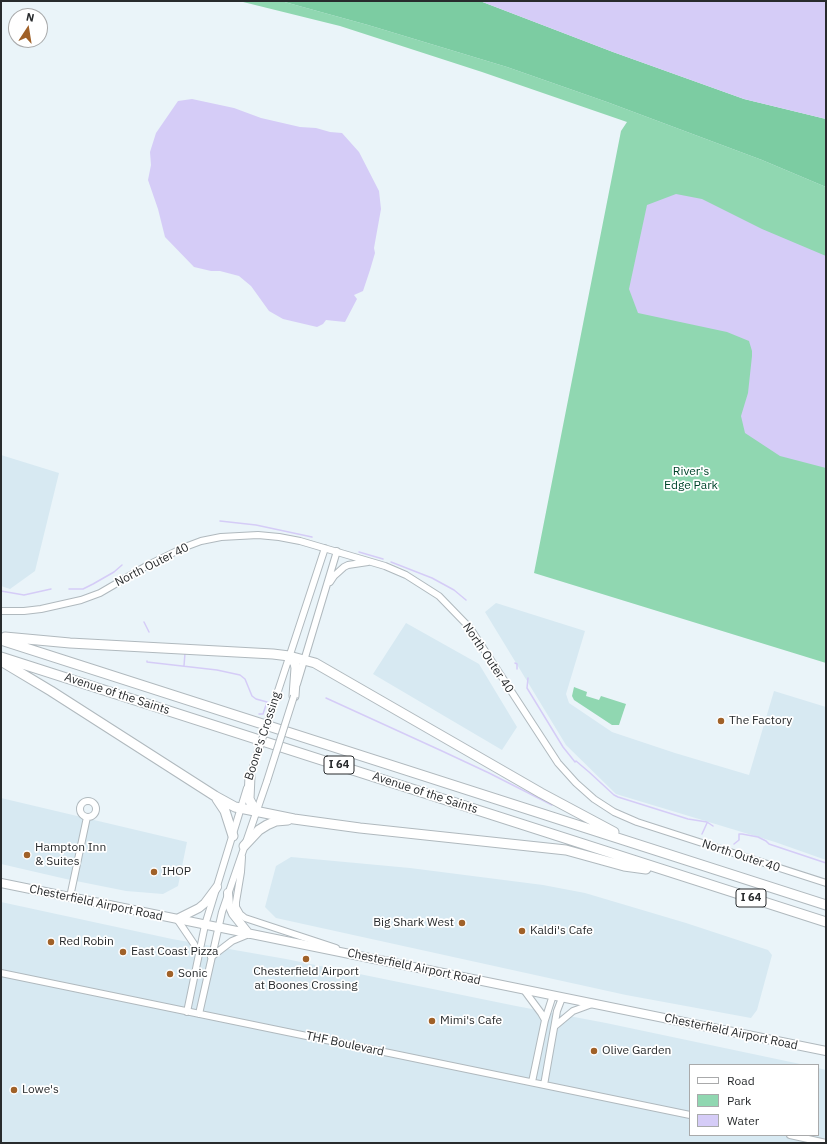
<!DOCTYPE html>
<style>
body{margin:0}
#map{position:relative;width:827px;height:1144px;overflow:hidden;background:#eaf4f9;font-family:"IBM Plex Sans",sans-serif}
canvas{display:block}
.frame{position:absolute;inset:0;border:2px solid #282b2d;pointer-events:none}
.legend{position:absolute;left:689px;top:1064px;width:130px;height:72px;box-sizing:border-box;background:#fff;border:1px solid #a9aaab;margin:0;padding:5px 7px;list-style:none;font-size:12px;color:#282b2d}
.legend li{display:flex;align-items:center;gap:8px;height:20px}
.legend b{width:20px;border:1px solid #a9aaab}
.north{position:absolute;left:8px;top:8px;width:40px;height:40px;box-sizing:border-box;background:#fff;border:1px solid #a9aaab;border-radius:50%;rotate:12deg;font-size:11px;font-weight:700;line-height:16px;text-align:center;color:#282b2d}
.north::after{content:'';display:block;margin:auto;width:14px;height:18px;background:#a06128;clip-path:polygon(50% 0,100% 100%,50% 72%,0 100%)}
</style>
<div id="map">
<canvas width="827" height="1144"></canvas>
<div class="frame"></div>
<ul class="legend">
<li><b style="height:5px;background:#fff"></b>Road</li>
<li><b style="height:11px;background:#90d7b1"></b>Park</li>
<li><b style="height:11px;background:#d5ccf7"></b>Water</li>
</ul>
<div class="north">N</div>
</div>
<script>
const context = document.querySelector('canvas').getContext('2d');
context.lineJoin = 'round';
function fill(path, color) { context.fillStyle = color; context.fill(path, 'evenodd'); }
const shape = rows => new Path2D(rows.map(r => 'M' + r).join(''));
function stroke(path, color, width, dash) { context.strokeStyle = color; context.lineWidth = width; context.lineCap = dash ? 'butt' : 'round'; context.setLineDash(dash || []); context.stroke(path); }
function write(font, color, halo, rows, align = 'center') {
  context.font = font + ' "IBM Plex Sans",sans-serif'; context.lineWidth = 3.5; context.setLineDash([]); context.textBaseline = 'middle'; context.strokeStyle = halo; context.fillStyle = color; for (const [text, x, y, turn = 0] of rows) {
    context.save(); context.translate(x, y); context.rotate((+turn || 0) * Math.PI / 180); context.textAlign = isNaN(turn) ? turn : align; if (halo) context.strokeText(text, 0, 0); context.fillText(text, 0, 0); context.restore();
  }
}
fill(shape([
 [1,455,59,473,35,571,10,589,1,586],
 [496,603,585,631,566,694,569,703,612,732,675,753,749,775,774,691,826,707,826,860,775,842,616,794,566,745,485,612],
 [406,623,479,664,517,727,502,750,373,674],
 [1,798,187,842,178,886,163,894,126,891,66,879,1,864],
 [291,857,410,868,543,885,585,893,686,923,768,950,772,955,757,1010,751,1018,626,995,276,918,265,907,276,866],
 [1,902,172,939,286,959,516,1006,606,1023,805,1065,690,1065,690,1135,818,1135,818,1068,826,1070,826,1143,1,1143]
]), '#d7e9f2');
fill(shape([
 [239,1,281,1,368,25,507,67,607,102,762,160,826,187,826,663,534,573,621,131,627,122,482,72,340,26],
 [574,687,587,692,586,696,599,700,601,696,626,704,619,725,612,725,574,700,572,696]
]), '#90d7b1');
fill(shape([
 [281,1,480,1,613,52,744,99,826,119,826,187,762,160,607,102,507,67,368,25]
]), '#7ccca2');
fill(shape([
 [480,1,826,1,826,119,744,99,613,52],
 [192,99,234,108,261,118,300,127,316,128,330,132,342,133,359,152,379,191,381,209,374,248,375,253,370,270,363,291,354,295,357,299,345,322,326,320,323,324,317,327,283,319,269,311,251,286,239,276,220,271,211,271,194,267,165,237,158,209,148,180,151,165,150,152,156,133,178,101],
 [676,194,702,199,762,229,826,256,826,468,780,456,745,433,741,416,748,393,752,356,752,351,749,341,727,332,638,313,629,289,647,205]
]), '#d5ccf7');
stroke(shape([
 [220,521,256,525,312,537],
 [359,552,383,559],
 [391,562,432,578,454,590,466,600],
 [69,589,83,589,93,584,114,572,122,565],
 [1,591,24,595,51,589],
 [144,622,149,632],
 [147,661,147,662,217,670,240,675,245,679,252,696,256,699,267,702,263,714,259,714],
 [515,663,517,664,517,669],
 [184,666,185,653],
 [528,678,527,688,563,747,575,762,576,761,589,772,614,795,618,797,688,819,707,822,713,826],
 [326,698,442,751,489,773,552,805],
 [702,834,707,823],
 [734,844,739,840,739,834,742,834,758,837,766,841,769,844,826,863]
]), '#d5ccf7', 1.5);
const minor = shape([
 [330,582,334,576,344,567,348,565,368,562],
 [1,611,24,611,41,609,81,600,100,593,148,565,185,547,201,541,221,537,258,535,279,537,300,541,385,566,406,575,439,596,470,628,558,763,576,783,594,799,614,812,637,822,826,883],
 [297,684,337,551],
 [278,691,325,548],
 '80 809a8 8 0 1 1 16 0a8 8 0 1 1-16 0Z',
 [242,857,241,872,236,902,236,907,240,914,245,918,336,948],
 [70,897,87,817],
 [177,919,194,944,199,954],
 [211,957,232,941,249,934],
 [1,973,690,1115],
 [524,990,541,1013,545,1020],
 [187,1012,205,925,247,788],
 [199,1014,222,912,267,781],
 [555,1026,573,1011,592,1004],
 [532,1082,545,1020,553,995],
 [544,1085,557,1011,562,998],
 [790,1135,826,1143]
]);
const major = shape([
 [1,883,826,1051],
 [228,893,229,905,233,914,249,934],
 [177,919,199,908,205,903,217,887]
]);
const highway = shape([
 [5,637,70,643,273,654,289,656,315,663,541,793,614,832],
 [1,640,826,905],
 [289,656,295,663,296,668,294,696],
 [1,657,826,922],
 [1,661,51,691,215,796,235,807,294,819,360,828,566,850,624,866,646,869],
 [250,776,249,799,256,812],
 [217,799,225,811,233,836],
 [244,846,259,830,267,825,276,821,288,820]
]);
stroke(minor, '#b0b9be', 8);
stroke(major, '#b0b9be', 10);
stroke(highway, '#b0b9be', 11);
stroke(minor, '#fff', 6);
stroke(major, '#fff', 8);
stroke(highway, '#fff', 9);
const minorBridge = shape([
 [250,776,278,691],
 [267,781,294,696]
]);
stroke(minorBridge, '#b0b9be', 8, []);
stroke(minorBridge, '#fff', 6);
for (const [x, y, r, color] of [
 [721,721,4,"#a06128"],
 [27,855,4,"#a06128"],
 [154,872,4,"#a06128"],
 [462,923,4,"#a06128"],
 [522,931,4,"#a06128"],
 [51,942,4,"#a06128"],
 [123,952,4,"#a06128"],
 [306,959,4,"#a06128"],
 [170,974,4,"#a06128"],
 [432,1021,4,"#a06128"],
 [594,1051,4,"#a06128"],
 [14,1090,4,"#a06128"]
]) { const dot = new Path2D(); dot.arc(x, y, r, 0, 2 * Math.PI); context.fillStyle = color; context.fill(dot); stroke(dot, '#fff', 1.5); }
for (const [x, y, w] of [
 [339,765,30],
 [751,898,30]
]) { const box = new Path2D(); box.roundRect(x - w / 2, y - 9, w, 18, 3); context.fillStyle = '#fff'; context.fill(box); stroke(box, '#282b2d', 1); }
write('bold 11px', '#282b2d', null, [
 ["I 64",339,765],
 ["I 64",751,898]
]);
write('12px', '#00452b', '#fff', [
 ["River's",691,472],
 ["Edge Park",691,486]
]);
write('12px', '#282b2d', '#fff', [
 ["North Outer 40",152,565,-27],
 ["North Outer 40",488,658,56],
 ["Avenue of the Saints",117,694,18],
 ["Boone's Crossing",263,736,-72],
 ["Avenue of the Saints",425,793,18],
 ["North Outer 40",741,856,18],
 ["Chesterfield Airport Road",96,903,12],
 ["Chesterfield Airport Road",414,967,12],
 ["Chesterfield Airport Road",731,1032,12],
 ["THF Boulevard",345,1044,12]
]);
write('12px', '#282b2d', '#fff', [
 ["The Factory",729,721],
 ["Hampton Inn",35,848],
 ["& Suites",35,862],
 ["IHOP",162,872],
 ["Big Shark West",454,923,"right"],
 ["Kaldi's Cafe",530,931],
 ["Red Robin",59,942],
 ["East Coast Pizza",131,952],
 ["Chesterfield Airport",306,972,"center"],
 ["at Boones Crossing",306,986,"center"],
 ["Sonic",178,974],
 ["Mimi's Cafe",440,1021],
 ["Olive Garden",602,1051],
 ["Lowe's",22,1090]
], 'left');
</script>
